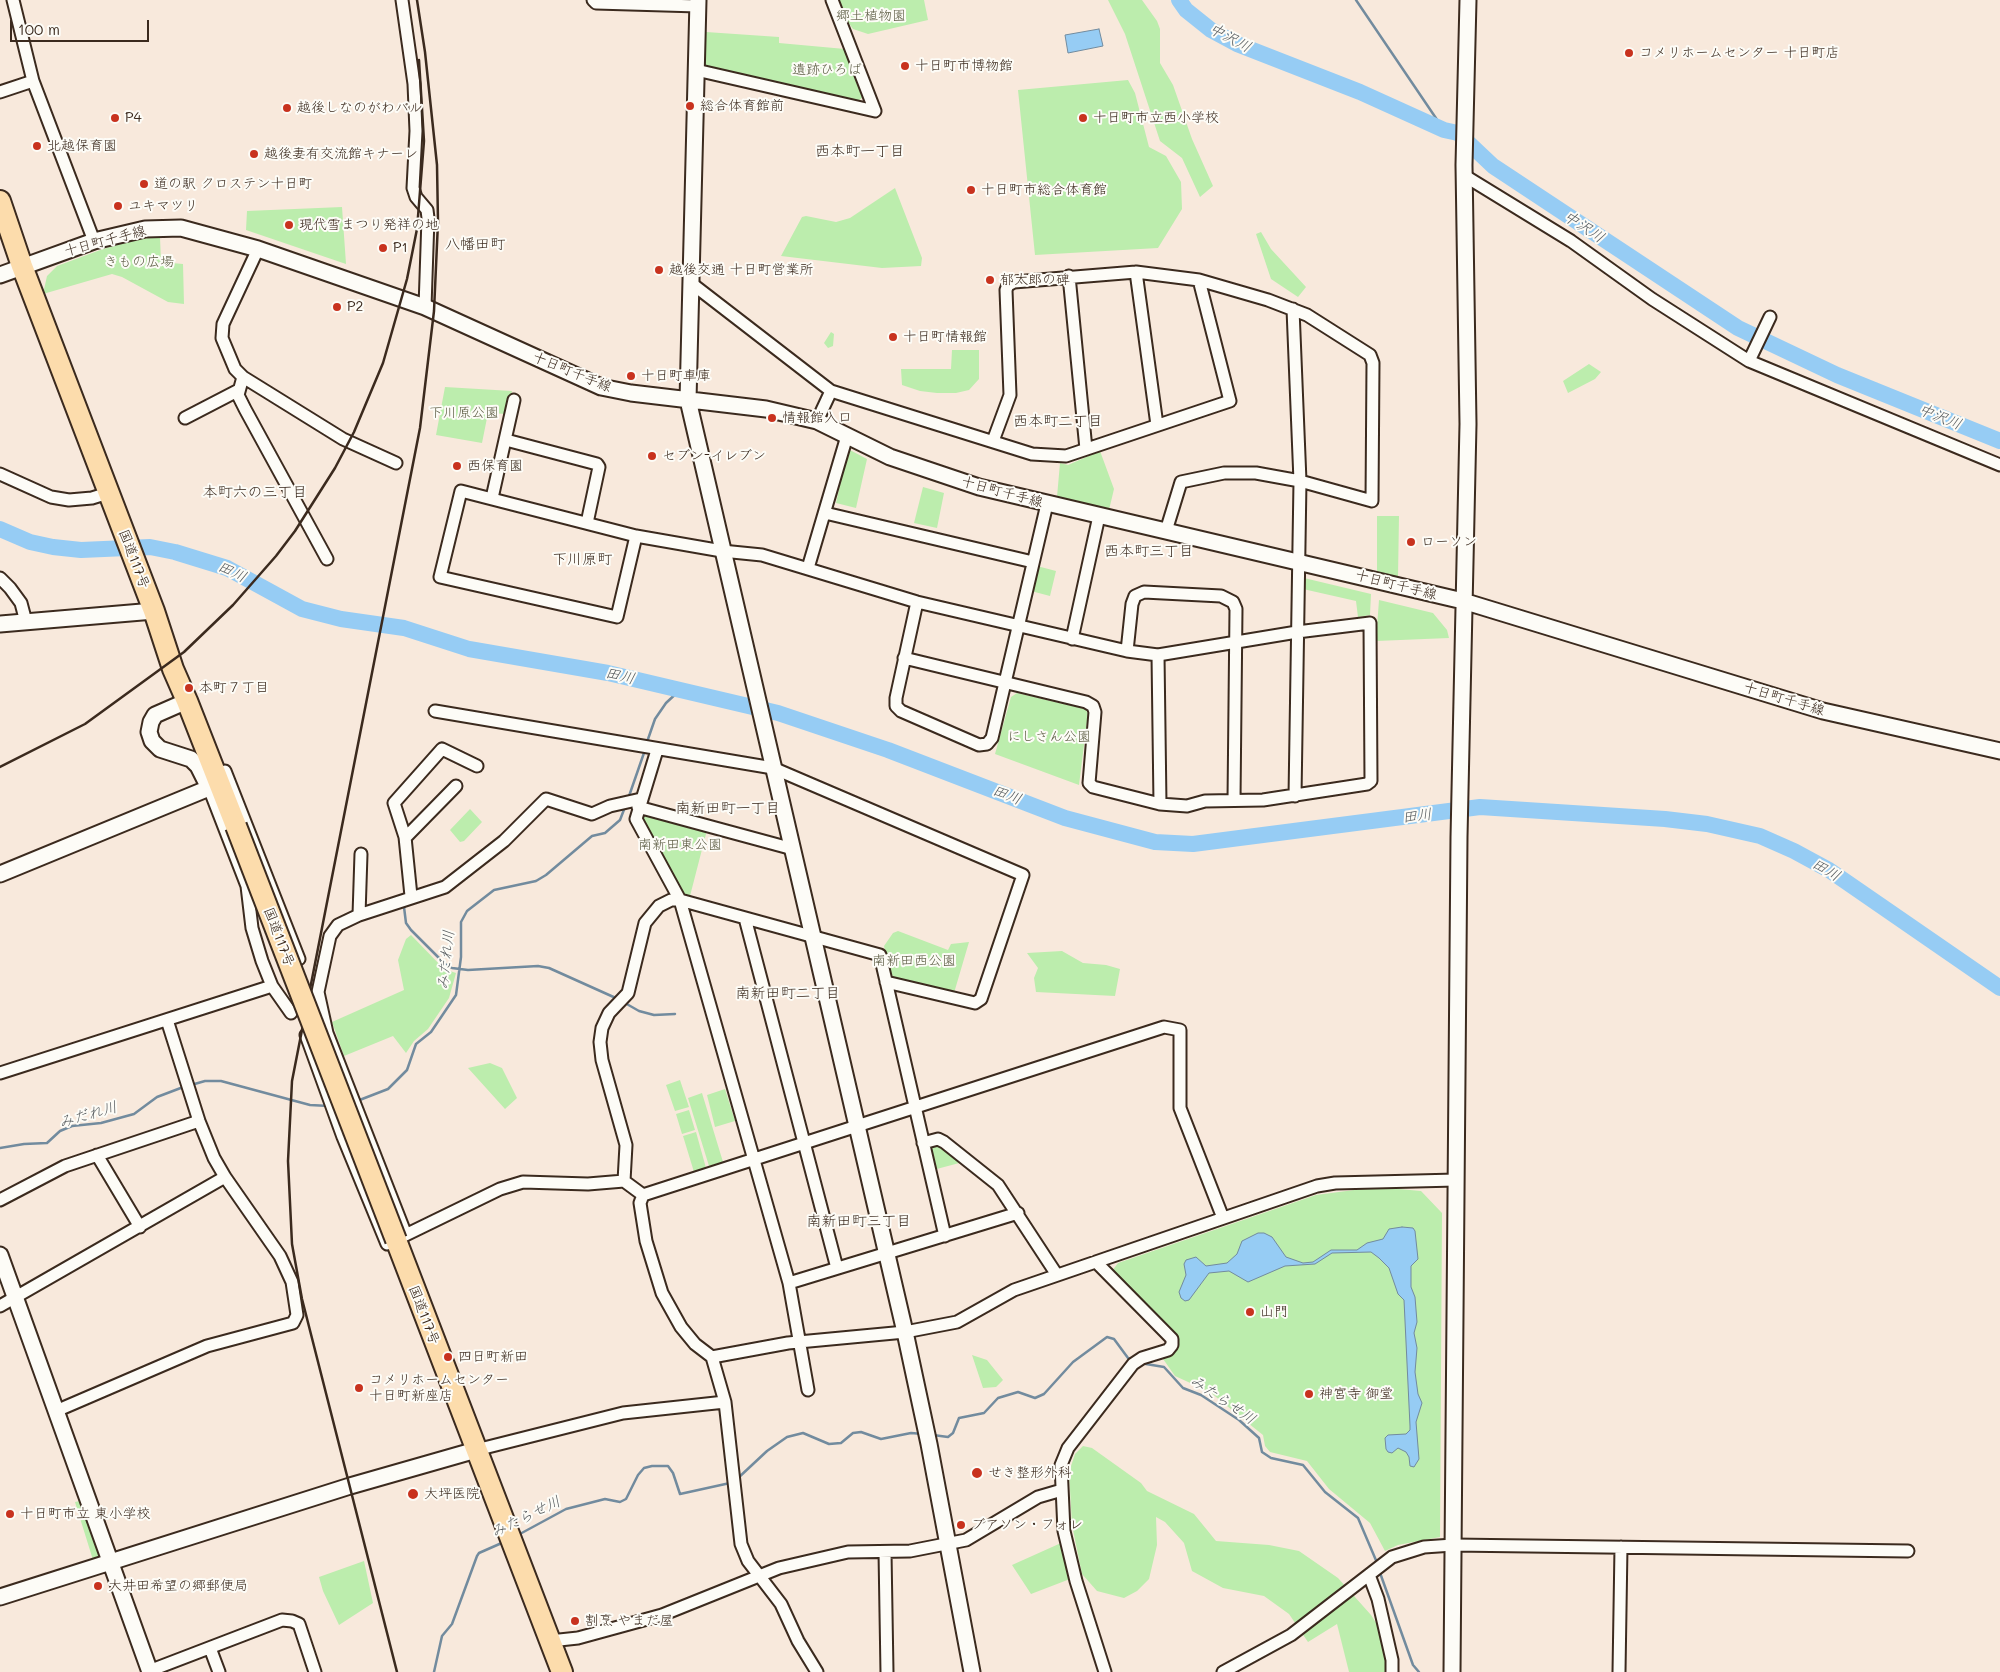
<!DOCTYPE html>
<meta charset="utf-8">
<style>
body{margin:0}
#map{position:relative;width:2000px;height:1672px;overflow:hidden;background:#f8e9dc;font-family:Mali,sans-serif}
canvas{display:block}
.scale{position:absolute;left:10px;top:20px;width:139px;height:22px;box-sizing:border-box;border:2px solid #3b2a1e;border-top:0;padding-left:6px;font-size:15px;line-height:18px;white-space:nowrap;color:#3b2a1e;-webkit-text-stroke:4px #fdfcf7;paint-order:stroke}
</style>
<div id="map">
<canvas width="2000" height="1672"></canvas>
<div class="scale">100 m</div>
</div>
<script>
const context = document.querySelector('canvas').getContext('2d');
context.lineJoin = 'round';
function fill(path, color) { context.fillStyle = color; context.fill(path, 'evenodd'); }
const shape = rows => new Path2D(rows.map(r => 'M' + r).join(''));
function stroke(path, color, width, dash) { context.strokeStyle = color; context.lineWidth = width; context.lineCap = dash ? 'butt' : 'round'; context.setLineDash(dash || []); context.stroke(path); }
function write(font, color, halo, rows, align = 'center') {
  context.font = font + ' Mali,"Klee One",sans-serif'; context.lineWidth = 4; context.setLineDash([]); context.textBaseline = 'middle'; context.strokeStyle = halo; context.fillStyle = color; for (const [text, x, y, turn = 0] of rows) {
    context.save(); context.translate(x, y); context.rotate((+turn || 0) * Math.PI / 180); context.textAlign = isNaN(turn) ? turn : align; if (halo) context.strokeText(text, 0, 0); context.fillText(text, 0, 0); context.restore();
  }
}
fill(shape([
 [839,0,924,0,928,20,868,34,853,29,848,22],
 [1108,0,1142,0,1157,21,1160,29,1160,63,1173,85,1192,139,1213,186,1200,197,1182,158,1160,141,1125,34],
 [706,32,779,37,779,43,845,49,863,97,858,101,707,66,704,62],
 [1128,80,1135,93,1149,147,1166,156,1181,182,1182,209,1158,248,1035,255,1018,90],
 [895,188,922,258,921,266,882,268,781,256,802,217,806,216,836,222,850,218],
 [342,207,346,264,246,230,247,211],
 [1261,232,1271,249,1306,287,1298,297,1271,279,1256,234],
 [160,237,161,262,183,264,184,304,168,302,122,277,112,274,43,294,47,276,57,266,103,249,138,239],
 [831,332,834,334,833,346,828,348,824,343],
 [952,350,979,350,979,379,969,390,956,393,937,393,920,391,902,385,901,369,951,369],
 [1589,364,1601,372,1595,379,1568,393,1563,381],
 [445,387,512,391,507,414,488,413,482,443,436,435],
 [848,449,867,459,856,508,836,503],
 [1100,451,1114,489,1109,510,1057,497,1060,463,1068,465],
 [923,487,944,493,937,528,914,523],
 [1377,516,1399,516,1398,577,1377,573],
 [1037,566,1056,571,1050,596,1031,591],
 [1304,578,1371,594,1370,615,1358,617,1356,601,1303,589],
 [1379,600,1433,613,1447,630,1449,638,1376,641],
 [1017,693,1085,709,1088,713,1079,785,995,754,1011,697],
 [470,809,482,822,464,841,460,842,450,830],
 [645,813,707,830,690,896,683,895,642,819],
 [898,931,948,950,951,944,969,942,954,993,895,978,890,973,884,946,893,933],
 [411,935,444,969,456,973,449,998,428,1029,414,1041,406,1053,393,1036,344,1056,332,1022,404,990,398,960,406,939],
 [1062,951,1083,963,1106,965,1120,969,1115,996,1036,992,1034,978,1038,968,1027,953],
 [490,1063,502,1068,517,1098,505,1109,468,1068],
 [680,1080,689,1107,675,1111,666,1085],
 [725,1089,735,1121,715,1127,707,1095],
 [702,1093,723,1162,709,1166,688,1098],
 [689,1110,695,1130,682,1134,676,1114],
 [696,1132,706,1168,694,1172,683,1136],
 [939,1143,963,1162,933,1170,929,1149,930,1146],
 [1377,1187,1421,1191,1442,1213,1440,1537,1398,1545,1385,1551,1370,1523,1329,1489,1307,1461,1270,1452,1265,1446,1263,1435,1238,1415,1210,1392,1175,1376,1161,1356,1175,1350,1112,1271,1118,1263,1316,1195],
 [972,1355,987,1360,1003,1380,996,1387,983,1388],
 [1083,1446,1092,1448,1141,1483,1147,1491,1194,1514,1216,1541,1269,1545,1299,1551,1338,1578,1371,1615,1389,1643,1394,1672,1349,1672,1337,1624,1308,1642,1289,1614,1264,1596,1223,1588,1192,1571,1184,1543,1165,1522,1156,1517,1157,1545,1149,1579,1137,1591,1124,1598,1097,1591,1082,1574,1072,1525,1069,1472,1075,1454],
 [80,1501,100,1555,93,1560,75,1502],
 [1061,1543,1070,1579,1031,1594,1012,1565],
 [364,1561,373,1603,339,1625,323,1591,319,1577]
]), '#bcedad');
const water = shape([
 [1099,29,1103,46,1068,53,1065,35,1099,29],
 [1402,1227,1413,1228,1415,1231,1418,1259,1411,1266,1411,1287,1415,1297,1417,1322,1414,1333,1417,1348,1415,1372,1418,1394,1422,1403,1416,1422,1419,1459,1414,1467,1410,1466,1409,1457,1406,1452,1398,1448,1392,1453,1388,1452,1386,1449,1385,1438,1388,1435,1406,1434,1410,1430,1410,1426,1404,1300,1398,1294,1389,1268,1379,1258,1371,1252,1332,1253,1315,1264,1285,1266,1248,1282,1229,1271,1209,1273,1189,1300,1185,1301,1181,1298,1179,1292,1186,1275,1184,1264,1186,1260,1196,1257,1206,1266,1227,1263,1237,1254,1242,1241,1258,1233,1264,1233,1272,1237,1286,1257,1303,1263,1313,1262,1331,1250,1357,1250,1367,1243,1383,1239,1389,1229,1402,1227]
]);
fill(water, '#96ccf4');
stroke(water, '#728b9e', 1);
stroke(shape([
 [1356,0,1444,130],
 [647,742,655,719,666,703,681,689],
 [628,799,645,750],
 [404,907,406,923,411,930,445,964,452,968,468,970,538,966,549,968,618,999],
 [625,1003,639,1011,654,1015,675,1014],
 [191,1085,205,1081,221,1081,310,1105,329,1106],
 [357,1101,388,1089,407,1070,416,1044,431,1032,456,995,461,957,461,922,467,911,494,890,536,881,546,875,592,836,605,833,620,820,625,807],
 [0,1148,24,1144,47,1143,60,1131,72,1126,101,1123,134,1114,157,1097,186,1086],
 [1140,1363,1164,1367,1183,1388,1201,1395,1239,1420,1259,1438,1262,1452,1271,1458,1303,1465,1325,1492,1358,1518,1378,1565],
 [933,1435,948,1437,953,1433,959,1418,984,1413,998,1398,1018,1392,1035,1398,1044,1394,1073,1362,1107,1337,1114,1339,1128,1358,1133,1360],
 [737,1479,767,1451,787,1437,803,1433,829,1444,841,1443,853,1433,861,1432,881,1439,911,1433,923,1434],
 [518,1535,566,1509,605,1499,620,1502,626,1499,638,1475,644,1468,652,1466,668,1466,673,1473,680,1494,730,1483],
 [1379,1570,1413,1665,1419,1672],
 [434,1672,442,1636,452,1624,477,1556,479,1553,504,1542]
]), '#728b9e', 2.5);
stroke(shape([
 [1179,0,1186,10,1211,30,1237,44,1360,92,1444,130,1458,133,1493,166,1738,328,1837,375,2000,441],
 [0,529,30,542,53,547,81,550,150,547,175,552,227,568,302,609,341,619,404,628,469,649,608,673,778,713,888,750,1065,818,1155,842,1193,844,1480,807,1665,819,1707,824,1760,836,1794,851,1829,870,2000,988]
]), '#96ccf4', 16);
const street = shape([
 [13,0,33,81,94,241],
 [402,0,414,84,416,131,413,188,416,197,427,210,428,218,425,307],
 [593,0,596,3,698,6],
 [832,0,875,111],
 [696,70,875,111],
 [0,92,33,81],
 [1465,176,1571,241,1652,299,1749,361,2000,465],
 [258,249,223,324,222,338,235,369,243,377,343,439,396,463],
 [1136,272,1157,425],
 [1069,276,1086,449],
 [691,283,831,391,1032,454,1066,456,1230,401,1199,280],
 [1293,309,1300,481,1295,796],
 [1749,361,1770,317],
 [243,377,238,395,245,409,327,559],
 [185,418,239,390],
 [817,421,831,391],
 [506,440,597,464,599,467,587,523],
 [993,441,1010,395,1006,290,1008,285,1014,282,1136,272,1199,280,1268,300,1307,315,1370,355,1373,363,1372,501,1300,481,1256,473,1224,473,1181,482,1166,531],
 [0,474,51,497,69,500,92,498,108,493],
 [492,498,514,400],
 [825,513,1033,562],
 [636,536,617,617,440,577,461,491,636,536,722,551,762,555,917,602,1127,651,1158,655,1297,632,1370,623,1371,781,1367,784,1263,800,1205,801,1187,806,1160,804,1093,787,1089,783,1095,712,1093,706,1086,702,904,658],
 [808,568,847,436],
 [0,578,10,588,21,603,26,622],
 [917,602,896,698,896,706,901,711,979,745,987,744,992,738,1047,504],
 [1072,639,1099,516],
 [1127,651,1132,604,1135,596,1144,592,1221,596,1233,602,1236,609,1234,800],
 [1158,655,1160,804],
 [435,711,773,768,1023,875,981,999,975,1003,886,982],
 [657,750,636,819,680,900,789,1283,808,1390],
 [225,771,299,959],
 [209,788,247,886,252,928,262,961,272,986,291,1013],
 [638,807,793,849],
 [405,838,456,786],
 [411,896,405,837,394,803,442,749,477,766],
 [359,915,361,854],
 [745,918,837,1268],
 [306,1035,343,1137,387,1244,500,1189,523,1182,588,1184,624,1181,643,1195],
 [0,1073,272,986],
 [923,1143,938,1139,944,1142,998,1185,1057,1275],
 [97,1155,140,1227],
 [624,1181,626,1145,602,1060,600,1042,602,1028,609,1013,628,993,645,923,659,906,671,900,680,900,880,955,945,1236],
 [0,1200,65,1166,199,1121],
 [406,1235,327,1033,318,992,330,936,338,925,359,915,445,887,504,841,546,799,592,814,610,806,641,799],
 [1096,1262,1172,1339,1172,1345,1168,1350,1142,1358,1133,1364,1068,1448,1061,1465,1064,1531,1076,1581,1105,1672],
 [789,1283,1018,1213],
 [0,1306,225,1177],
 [712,1357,788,1343,905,1332,957,1322,1014,1290,1317,1186,1335,1183,1456,1180],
 [56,1411,207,1346,293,1323,297,1315,292,1282,280,1256,225,1177,214,1158,199,1121,167,1020],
 [476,1450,623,1413,725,1402],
 [885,1552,887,1672],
 [1369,1575,1378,1599,1392,1660,1392,1672],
 [550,1641,578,1638,662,1615,779,1568,848,1552,910,1551,966,1540,1038,1497,1062,1490],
 [210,1648,219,1672],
 [149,1671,282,1620,292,1621,299,1624,315,1672],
 [817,1672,798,1641,781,1604,748,1561,741,1544,725,1402,712,1357,695,1344,681,1327,662,1293,646,1241,640,1203,643,1195,1164,1027,1180,1030,1180,1108,1223,1218],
 [1223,1672,1291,1635,1392,1557,1424,1547,1453,1545,1908,1551],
 [1619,1672,1621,1547]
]);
const secondary = shape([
 [698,0,688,400,905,1332,929,1444,972,1672],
 [0,275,94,241,145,229,181,228,258,249,425,307,601,387,631,393,766,409,817,421,890,457,979,487,1463,601,1823,711,2000,751],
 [0,624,154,611],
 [0,874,209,788,198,766,191,759,160,749,152,741,149,732,151,722,155,715,187,701],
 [0,1255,150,1672],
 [0,1597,350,1486,476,1450],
 [1452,1672,1459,837,1468,424,1464,165,1468,0]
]);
const highway = shape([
 [0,201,22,266,154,611,173,669,187,701,236,826],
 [396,1240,562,1672]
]);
stroke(street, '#3b2a1e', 15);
stroke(secondary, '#3b2a1e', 19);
stroke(highway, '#3b2a1e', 24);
stroke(street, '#fdfcf7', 11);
stroke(secondary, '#fdfcf7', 15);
stroke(highway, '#fcdcac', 20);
stroke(shape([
 [0,767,85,724,184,652,233,605,276,556,295,531,335,468,354,432,383,363,407,279,417,229,424,141,419,60],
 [397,1672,302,1299,292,1244,288,1161,292,1081,420,428,434,311,438,222,437,165,425,52,417,0]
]), '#3b2a1e', 2.5);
const highwayBridge = shape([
 [236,826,396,1240]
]);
stroke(highwayBridge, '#3b2a1e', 24, []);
stroke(highwayBridge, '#fcdcac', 20);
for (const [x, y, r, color] of [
 [1629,53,5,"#c8321e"],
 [905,66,5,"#c8321e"],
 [690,106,5,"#c8321e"],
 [287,108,5,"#c8321e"],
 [115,118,5,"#c8321e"],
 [1083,118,5,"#c8321e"],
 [37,146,5,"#c8321e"],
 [254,154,5,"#c8321e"],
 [144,184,5,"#c8321e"],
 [971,190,5,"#c8321e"],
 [118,206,5,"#c8321e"],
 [289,225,5,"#c8321e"],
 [383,248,5,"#c8321e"],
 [659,270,5,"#c8321e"],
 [990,280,5,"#c8321e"],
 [337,307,5,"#c8321e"],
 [893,337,5,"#c8321e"],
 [631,376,5,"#c8321e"],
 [772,418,5,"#c8321e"],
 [652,456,5,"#c8321e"],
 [457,466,5,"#c8321e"],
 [1411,542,5,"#c8321e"],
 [189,688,5,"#c8321e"],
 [1250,1312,5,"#c8321e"],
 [448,1357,5,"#c8321e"],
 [359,1388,5,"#c8321e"],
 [1309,1394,5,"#c8321e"],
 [977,1473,6,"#c8321e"],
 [413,1494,6,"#c8321e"],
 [10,1514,5,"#c8321e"],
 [961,1525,5,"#c8321e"],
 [98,1586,5,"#c8321e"],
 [575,1621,5,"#c8321e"]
]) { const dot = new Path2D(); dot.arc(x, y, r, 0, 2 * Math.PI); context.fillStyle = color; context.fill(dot); stroke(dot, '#fdfcf7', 2); }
write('14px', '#5b5b42', '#fdfcf7', [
 ["郷土植物園",871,16],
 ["遺跡ひろば",827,70],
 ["きもの広場",139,262],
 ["下川原公園",464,413],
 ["にしさん公園",1049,737],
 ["南新田東公園",680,845],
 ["南新田西公園",914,961]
]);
write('14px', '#3b2a1e', '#fdfcf7', [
 ["コメリホームセンター 十日町店",1639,53],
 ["十日町市博物館",915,66],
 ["総合体育館前",700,106],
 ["越後しなのがわバル",297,108],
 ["P4",125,118],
 ["十日町市立西小学校",1093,118],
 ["北越保育園",47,146],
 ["越後妻有交流館キナーレ",264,154],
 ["道の駅 クロステン十日町",154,184],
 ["十日町市総合体育館",981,190],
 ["ユキマツリ",128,206],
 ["現代雪まつり発祥の地",299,225],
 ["P1",393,248],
 ["越後交通 十日町営業所",669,270],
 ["郁太郎の碑",1000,280],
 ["P2",347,307],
 ["十日町情報館",903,337],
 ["十日町車庫",641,376],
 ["情報館入口",782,418],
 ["セブン-イレブン",662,456],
 ["西保育園",467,466],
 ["ローソン",1421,542],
 ["本町７丁目",199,688],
 ["山門",1260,1312],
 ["四日町新田",458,1357],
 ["コメリホームセンター",369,1380],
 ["十日町新座店",369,1396],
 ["神宮寺 御堂",1319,1394],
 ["せき整形外科",988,1473],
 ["大坪医院",424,1494],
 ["十日町市立 東小学校",20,1514],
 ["ブアソン・フォレ",971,1525],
 ["大井田希望の郷郵便局",108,1586],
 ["割烹 やまだ屋",585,1621]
], 'left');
write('14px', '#3b2a1e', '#fdfcf7', [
 ["十日町千手線",105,241,-15],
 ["十日町千手線",572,372,22],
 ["十日町千手線",1002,492,15],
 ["国道117号",134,559,69],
 ["十日町千手線",1396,585,14],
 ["十日町千手線",1784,699,17],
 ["国道117号",279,937,69],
 ["国道117号",424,1315,69]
]);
write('italic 15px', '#565b5e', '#fdfcf7', [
 ["中沢川",1230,38,28],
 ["中沢川",1584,227,33],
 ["中沢川",1940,417,22],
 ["田川",232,572,25],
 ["田川",620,676,13],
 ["田川",1007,795,21],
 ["田川",1417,816,-7],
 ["田川",1826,870,30],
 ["みだれ川",446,960,-84],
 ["みだれ川",88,1115,-16],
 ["みたらせ川",1223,1400,34],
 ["みたらせ川",526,1517,-26]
]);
write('15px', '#3b2a1e', '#fdfcf7', [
 ["西本町一丁目",860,151],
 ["八幡田町",475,244],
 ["西本町二丁目",1058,421],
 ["本町六の三丁目",255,492],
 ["西本町三丁目",1149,551],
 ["下川原町",582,559],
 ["南新田町一丁目",728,808],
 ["南新田町二丁目",788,993],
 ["南新田町三丁目",859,1221]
]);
</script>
